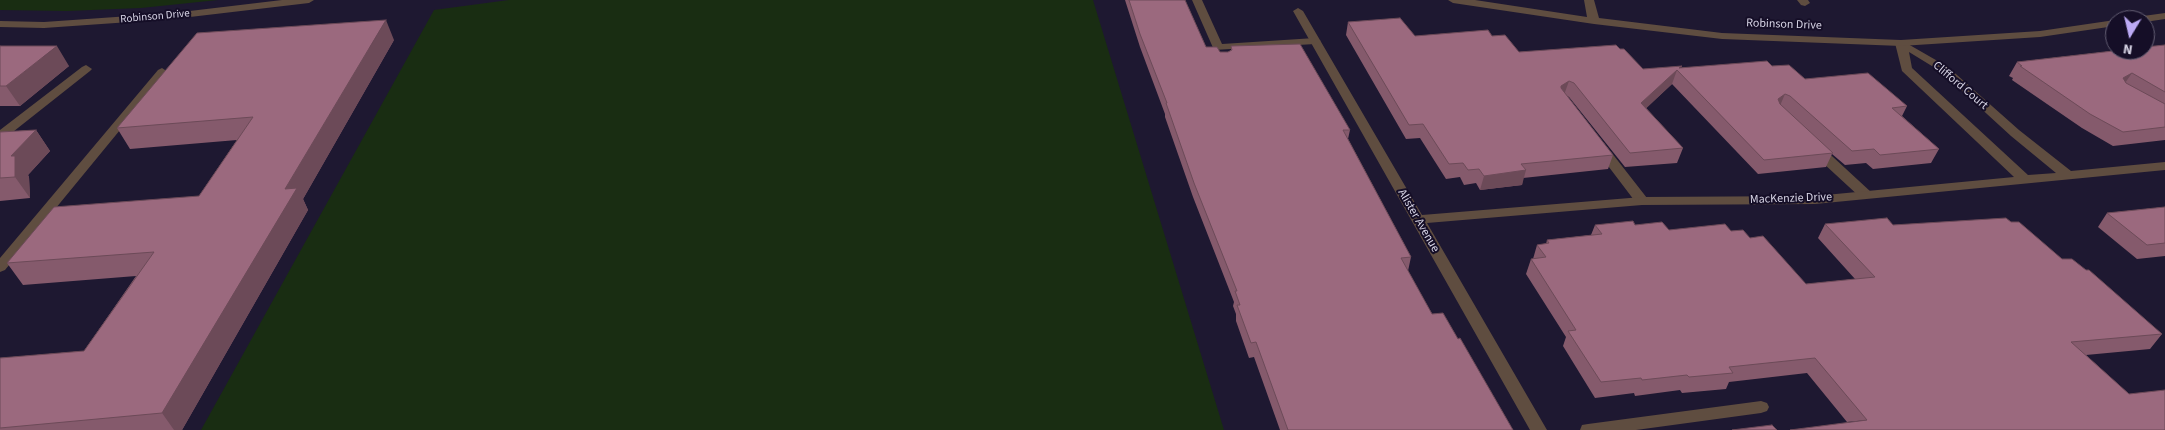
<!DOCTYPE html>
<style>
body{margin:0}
#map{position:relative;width:2165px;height:430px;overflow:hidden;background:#1e1831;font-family:"Source Sans 3",sans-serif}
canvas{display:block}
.north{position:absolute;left:2105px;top:10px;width:50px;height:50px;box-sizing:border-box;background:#150e27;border:1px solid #635e73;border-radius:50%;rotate:189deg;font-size:14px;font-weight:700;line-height:20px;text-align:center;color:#d8d5e6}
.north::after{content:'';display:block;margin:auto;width:18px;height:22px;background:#bcaaf5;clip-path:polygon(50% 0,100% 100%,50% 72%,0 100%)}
</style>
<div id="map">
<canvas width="2165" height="430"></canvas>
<div class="north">N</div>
</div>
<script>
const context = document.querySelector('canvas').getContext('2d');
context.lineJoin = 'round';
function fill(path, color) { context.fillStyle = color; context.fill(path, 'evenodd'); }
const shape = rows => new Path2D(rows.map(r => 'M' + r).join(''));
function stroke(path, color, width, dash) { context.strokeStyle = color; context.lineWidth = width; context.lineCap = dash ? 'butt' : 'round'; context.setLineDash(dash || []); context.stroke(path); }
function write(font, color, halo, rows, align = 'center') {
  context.font = font + ' "Source Sans 3",sans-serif'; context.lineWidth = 4; context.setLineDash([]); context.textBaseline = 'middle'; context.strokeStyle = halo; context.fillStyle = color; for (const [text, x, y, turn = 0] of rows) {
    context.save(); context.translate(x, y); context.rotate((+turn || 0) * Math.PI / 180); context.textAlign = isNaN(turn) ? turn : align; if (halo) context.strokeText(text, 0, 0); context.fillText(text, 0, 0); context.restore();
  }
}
fill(shape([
 [0,0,218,0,141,8,67,11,0,10],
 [509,0,1093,0,1224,430,201,430,434,10]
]), '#192d12');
fill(shape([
 [1192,0,1202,0,1222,44,1315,38,1321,41,1315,44,1214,50,1192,0],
 [1797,0,1808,0,1810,3,1805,6,1801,5,1797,0],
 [86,65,92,69,90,71,4,139,0,140,0,130,82,67,86,65],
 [162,68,168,72,166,74,5,270,0,272,0,258,158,70,162,68],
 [1599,142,1604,143,1647,198,1649,201,1647,204,1637,204,1593,146,1599,142],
 [1815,144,1820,145,1871,192,1873,195,1871,198,1861,198,1810,151,1809,148,1810,145,1815,144],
 [1761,401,1767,403,1769,407,1767,411,1761,413,1636,430,1580,430,1582,425,1588,424,1761,401]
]), '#5f4d40');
fill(shape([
 [1298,8,1303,11,1422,215,1642,197,1815,196,2014,177,1902,71,1895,43,1901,40,1948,67,2019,130,2071,171,2165,162,2165,170,1815,204,1642,205,1427,223,1547,430,1530,430,1293,11,1298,8],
 [1909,52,1940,71,2011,136,2056,173,2028,175,1912,68,1909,52]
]), '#5f4d40');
fill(shape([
 [282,0,314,0,309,3,173,19,44,28,0,27,0,21,44,22,173,13,282,0],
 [1448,0,1475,0,1587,17,1584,0,1594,0,1599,18,1722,33,1901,40,2040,31,2115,20,2116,20,2115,26,2040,37,1901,46,1722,39,1594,24,1453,3,1448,0],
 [2165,13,2165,19,2145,22,2145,20,2130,20,2136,17,2165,13]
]), '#5f4d40');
fill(shape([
 [1125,0,1185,0,1206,47,1220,52,1228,52,1231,50,1231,46,1350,130,1348,139,1411,257,1408,271,1432,314,1513,430,1280,430,1254,357,1249,358,1236,321,1236,314,1233,306,1234,302,1193,197,1165,117,1165,114,1140,47],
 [1348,22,1415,36,1492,36,1519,52,1620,49,1643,69,1772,66,1805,79,1907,106,1902,116,1939,149,1931,163,1873,169,1866,163,1845,165,1832,154,1826,167,1758,174,1672,84,1646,108,1683,148,1677,163,1625,167,1569,97,1567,96,1613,155,1608,169,1523,178,1522,185,1480,190,1476,183,1464,185,1460,177,1446,179,1420,138,1406,139,1346,35],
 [394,40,303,199,308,210,182,430,0,430,0,358,84,351,136,276,23,285,7,263,199,196,237,140,130,149,117,128],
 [2165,45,2165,140,2113,146,2082,128,2012,80,2013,78,2009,76,2017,62],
 [0,46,69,66,20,106,0,106],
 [36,130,50,151,28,175,29,177,30,198,0,201,0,132],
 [2165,207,2165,256,2137,259,2098,227,2107,213],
 [2011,222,2162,334,2150,349,2086,355,2129,394,1847,422,1807,373,1729,382,1726,389,1682,393,1680,390,1635,396,1634,393,1595,398,1563,346,1566,337,1526,274,1531,259,1533,259,1537,245,1546,244,1547,240,1591,235,1595,225,1635,225,1669,230,1731,231,1750,238,1806,284,1855,279,1818,238,1825,224,1893,225]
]), '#855a6c');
fill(shape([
 [386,20,394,40,303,199,308,210,182,430,174,430,162,413,285,189],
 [57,46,69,66,20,106,6,86],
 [1677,70,1672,84,1637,117,1641,103],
 [2132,73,2123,86,2123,78],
 [1569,81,1564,95,1557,99,1561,86],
 [1785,94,1779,108,1778,99],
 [36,130,50,151,28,175,29,177,30,198,15,177,11,156],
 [1526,170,1522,185,1480,190,1484,176]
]), '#6c4a58');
const building = shape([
 [1129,0,1185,0,1206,47,1217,47,1220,52,1228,52,1232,50,1231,46,1300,44,1350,130,1343,130,1411,257,1401,258,1432,314,1443,313,1458,339,1460,338,1513,430,1288,430,1256,342,1251,343,1237,305,1240,305,1235,291,1237,291,1194,183,1166,103,1167,103,1140,34,1129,0],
 [1400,18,1415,36,1488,30,1492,36,1505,35,1519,52,1616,45,1620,49,1624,49,1643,69,1682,66,1679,68,1767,61,1772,66,1789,65,1805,79,1868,73,1907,106,1892,108,1939,149,1880,155,1874,149,1852,151,1790,96,1785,94,1778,99,1780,104,1833,153,1764,160,1677,70,1641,103,1683,148,1630,153,1574,83,1569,81,1561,86,1561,88,1613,155,1521,164,1526,170,1484,176,1479,169,1468,170,1463,163,1449,164,1423,124,1409,125,1348,22,1400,18],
 [386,20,285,189,297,188,162,413,0,428,0,358,84,351,154,252,7,263,54,207,199,196,253,117,117,128,197,33,386,20],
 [2165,45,2165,92,2132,73,2123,78,2126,83,2165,104,2165,127,2123,132,2090,114,2020,66,2022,66,2017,62,2122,50,2145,50,2145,47,2165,45],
 [0,46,57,46,6,86,0,86,0,46],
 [36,130,11,156,15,156,15,177,0,178,0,132,36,130],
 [2165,207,2165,243,2147,245,2107,213,2165,207],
 [1887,218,1893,225,2006,218,2011,222,2019,222,2062,259,2072,259,2086,270,2089,270,2162,334,2071,342,2129,394,2165,390,2165,430,1790,430,1867,420,1815,358,1729,367,1733,373,1689,377,1687,375,1642,380,1641,378,1601,382,1568,331,1576,330,1531,259,1546,257,1537,245,1549,243,1547,240,1602,234,1595,225,1633,221,1635,225,1662,222,1669,230,1725,224,1731,231,1743,230,1750,238,1763,236,1806,284,1875,277,1825,224,1887,218],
 [1772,425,1777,430,1732,430,1772,425]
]);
fill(building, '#9b697e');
stroke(building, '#6c4a58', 1);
write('11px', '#d8d5e6', '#150e27', [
 ["Robinson Drive",155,17,-5]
]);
write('12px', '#d8d5e6', '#150e27', [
 ["Robinson Drive",1784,25,2],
 ["Clifford Court",1960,86,40],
 ["MacKenzie Drive",1791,199,-2],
 ["Alister Avenue",1418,221,60]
]);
</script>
